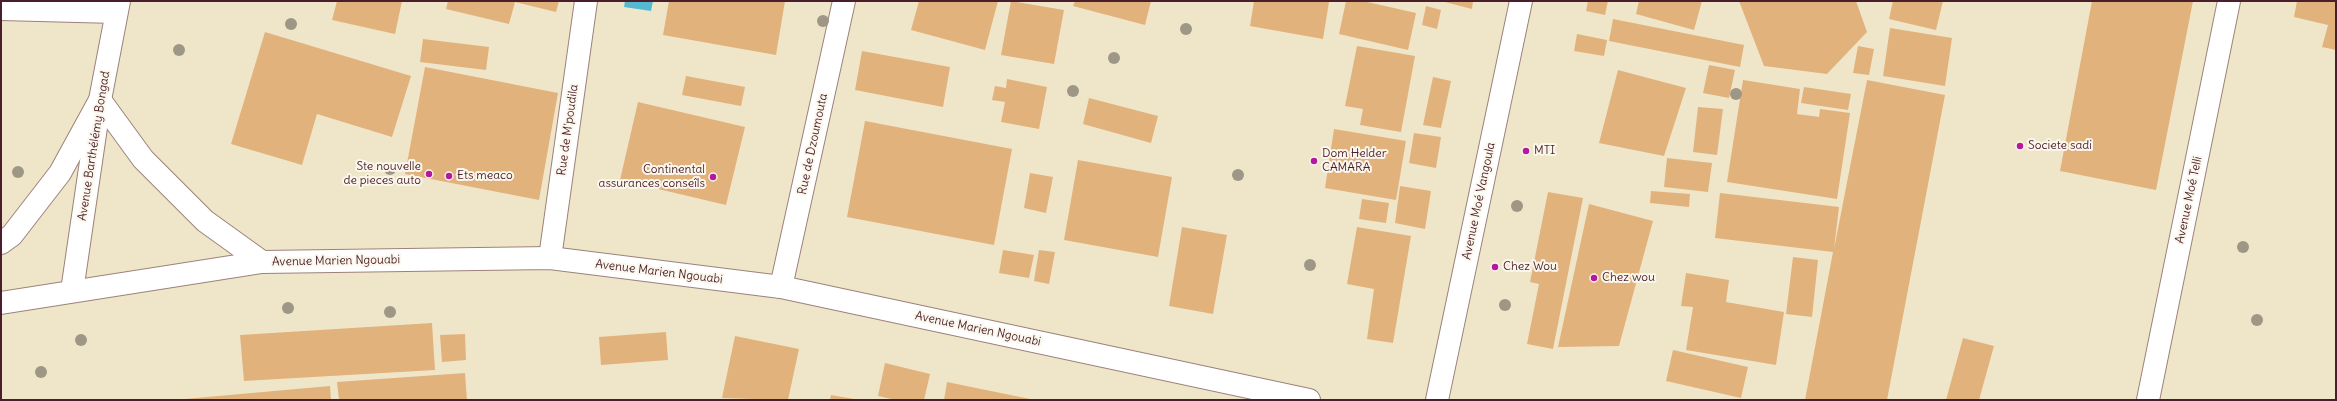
<!DOCTYPE html>
<meta charset="utf-8">
<style>
body{margin:0}
#map{position:relative;width:2337px;height:401px;overflow:hidden;background:#efe6ca;font-family:Delius,sans-serif}
canvas{display:block}
.frame{position:absolute;inset:0;border:2px solid #4a1f2b;pointer-events:none}
</style>
<div id="map">
<canvas width="2337" height="401"></canvas>
<div class="frame"></div>
</div>
<script>
const context = document.querySelector('canvas').getContext('2d');
context.lineJoin = 'round';
function fill(path, color) { context.fillStyle = color; context.fill(path, 'evenodd'); }
const shape = rows => new Path2D(rows.map(r => 'M' + r).join(''));
function stroke(path, color, width, dash) { context.strokeStyle = color; context.lineWidth = width; context.lineCap = dash ? 'butt' : 'round'; context.setLineDash(dash || []); context.stroke(path); }
function write(font, color, halo, rows, align = 'center') {
  context.font = font + ' Delius,sans-serif'; context.lineWidth = 4; context.setLineDash([]); context.textBaseline = 'middle'; context.strokeStyle = halo; context.fillStyle = color; for (const [text, x, y, turn = 0] of rows) {
    context.save(); context.translate(x, y); context.rotate((+turn || 0) * Math.PI / 180); context.textAlign = isNaN(turn) ? turn : align; if (halo) context.strokeText(text, 0, 0); context.fillText(text, 0, 0); context.restore();
  }
}
fill(shape([
 [625,1,653,1,651,11,624,7]
]), '#54bad2');
fill(shape([
 [337,1,402,1,395,34,332,20],
 [448,1,559,1,556,12,515,2,509,24,446,9],
 [669,1,785,1,776,55,663,35],
 [919,1,998,1,985,50,911,30],
 [1011,1,1064,10,1054,64,1001,55],
 [1075,1,1151,1,1145,25,1073,6],
 [1254,1,1329,2,1323,39,1250,26],
 [1346,1,1363,1,1416,13,1408,50,1339,34],
 [1441,1,1473,1,1472,9],
 [1588,1,1608,1,1605,15,1586,11],
 [1639,1,1702,1,1694,30,1636,14],
 [1739,1,1856,1,1867,32,1827,74,1764,66],
 [1893,1,1943,1,1936,30,1889,19],
 [2092,1,2193,1,2156,190,2060,171],
 [2297,1,2336,1,2336,50,2322,47,2328,25,2294,17],
 [1426,6,1441,10,1437,29,1422,25],
 [1613,19,1744,45,1740,67,1609,41],
 [1890,28,1952,38,1945,86,1883,76],
 [265,32,411,76,392,137,317,114,302,165,231,144],
 [1577,34,1607,40,1604,56,1574,51],
 [423,39,489,47,486,70,420,62],
 [1357,46,1415,56,1401,132,1360,125,1363,109,1345,106],
 [1858,46,1874,49,1869,75,1853,73],
 [862,51,950,67,943,107,855,90],
 [1709,65,1735,70,1729,98,1703,93],
 [425,67,558,93,539,200,405,174],
 [1618,70,1686,88,1664,156,1599,143],
 [686,76,745,87,741,106,682,95],
 [1433,77,1451,81,1441,128,1423,125],
 [1007,79,1047,87,1039,129,1001,122,1005,102,992,100,995,86,1006,88],
 [1743,80,1800,89,1797,114,1819,117,1820,109,1850,113,1837,199,1727,182],
 [1867,80,1945,95,1887,400,1805,400,1833,252,1715,238,1720,193,1839,207,1834,249],
 [1804,87,1851,94,1848,110,1801,103],
 [1089,98,1158,116,1151,143,1083,124],
 [638,102,745,127,726,205,620,180],
 [1698,107,1723,109,1717,155,1693,152],
 [865,121,1012,149,994,245,847,217],
 [1334,129,1406,141,1396,200,1325,188],
 [1414,133,1441,137,1436,168,1409,163],
 [1667,158,1712,163,1708,192,1664,187],
 [1078,160,1172,177,1158,257,1064,240],
 [1030,173,1053,177,1046,213,1024,208],
 [1400,186,1431,191,1425,229,1395,223],
 [1651,191,1690,194,1689,207,1650,203],
 [1548,192,1583,198,1553,349,1527,344,1539,284,1530,282],
 [1362,199,1389,203,1386,223,1359,219],
 [1589,204,1653,221,1619,346,1558,347],
 [1182,227,1227,235,1213,314,1169,306],
 [1357,227,1411,236,1393,343,1367,339,1374,289,1347,284],
 [1003,250,1034,255,1029,278,999,273],
 [1039,250,1055,252,1049,284,1034,281],
 [1793,257,1818,260,1812,317,1786,314],
 [1686,273,1729,280,1726,302,1784,312,1776,365,1686,350,1693,307,1681,306],
 [432,323,435,370,244,381,240,335],
 [666,332,668,360,601,365,599,337],
 [465,334,466,360,442,362,440,335],
 [735,336,799,349,788,400,722,398],
 [1963,338,1994,346,1979,400,1946,400],
 [1673,350,1748,367,1741,398,1666,381],
 [885,363,930,374,924,400,896,400,878,396],
 [465,373,467,400,339,400,337,382],
 [947,382,1030,399,1030,400,944,400],
 [330,386,331,400,185,400,185,399],
 [831,395,854,399,854,400,830,400]
]), '#e2b27c');
const minor = shape([
 [1,9,116,12],
 [550,258,586,1],
 [781,287,844,1],
 [72,291,100,100,119,1],
 [1437,400,1521,1],
 [2148,400,2229,1]
]);
const tertiary = shape([
 [1,243,12,235,60,173,100,100,143,159,205,221,262,262],
 [1,303,262,262,550,258,781,287,1309,400]
]);
stroke(minor, '#9c827a', 24);
stroke(tertiary, '#9c827a', 24);
stroke(minor, '#fff', 22);
stroke(tertiary, '#fff', 22);
context.fillStyle = '#9e9786';
for (const [x, y] of [
 [823,21],
 [291,24],
 [1186,29],
 [179,50],
 [1114,58],
 [1073,91],
 [1736,94],
 [390,169],
 [18,172],
 [1238,175],
 [1517,206],
 [2243,247],
 [1310,265],
 [1505,305],
 [288,308],
 [390,312],
 [2257,320],
 [81,340],
 [41,372]
]) { context.beginPath(); context.arc(x, y, 6, 0, 2 * Math.PI); context.fill(); }
for (const [x, y, r, color] of [
 [2020,146,4,"#b5179e"],
 [1526,151,4,"#b5179e"],
 [1314,161,4,"#b5179e"],
 [429,174,4,"#b5179e"],
 [449,176,4,"#b5179e"],
 [713,177,4,"#b5179e"],
 [1495,267,4,"#b5179e"],
 [1594,278,4,"#b5179e"]
]) { const dot = new Path2D(); dot.arc(x, y, r, 0, 2 * Math.PI); context.fillStyle = color; context.fill(dot); stroke(dot, '#fbf7ec', 1.5); }
write('12px', '#4a1f2b', '#fbf7ec', [
 ["Rue de M'poudila",568,130,-82],
 ["Rue de Dzoumouta",813,144,-78],
 ["Avenue Barthélémy Bongad",94,146,-81],
 ["Avenue Moé Telli",2189,200,-78],
 ["Avenue Moé Vangoula",1479,201,-78],
 ["Avenue Marien Ngouabi",336,261,-1],
 ["Avenue Marien Ngouabi",659,272,7],
 ["Avenue Marien Ngouabi",978,329,12]
]);
write('12px', '#4a1f2b', '#fbf7ec', [
 ["Societe sadi",2028,146],
 ["MTI",1534,151],
 ["Dom Helder",1322,154],
 ["CAMARA",1322,168],
 ["Ste nouvelle",421,167,"right"],
 ["de pieces auto",421,181,"right"],
 ["Continental",705,170,"right"],
 ["assurances conseîls",705,184,"right"],
 ["Ets meaco",457,176],
 ["Chez Wou",1503,267],
 ["Chez wou",1602,278]
], 'left');
</script>
